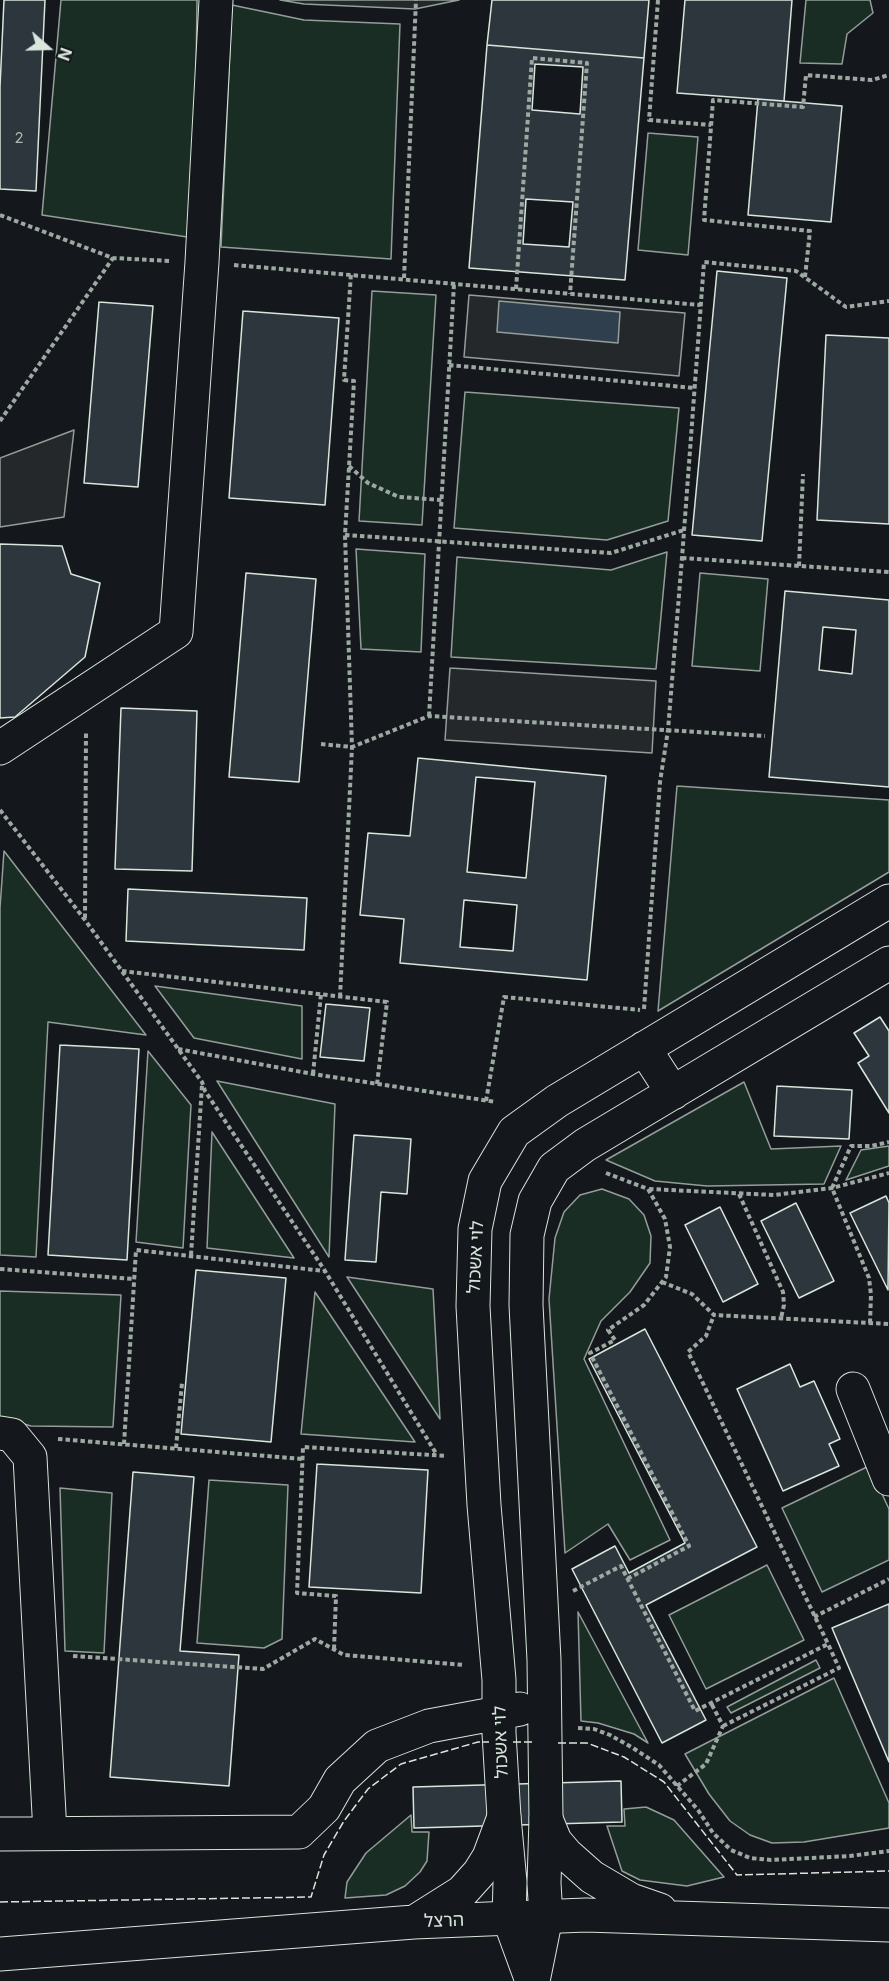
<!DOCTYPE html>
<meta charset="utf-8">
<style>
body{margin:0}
#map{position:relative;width:889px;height:1981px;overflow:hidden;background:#14181c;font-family:Inter,sans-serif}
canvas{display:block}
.north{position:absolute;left:18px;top:18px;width:60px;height:60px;-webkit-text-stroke:4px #14181c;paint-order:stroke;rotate:110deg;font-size:16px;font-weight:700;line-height:24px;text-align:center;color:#d8e6dc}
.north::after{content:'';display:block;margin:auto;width:21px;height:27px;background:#d8e6dc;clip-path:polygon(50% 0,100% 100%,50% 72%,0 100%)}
</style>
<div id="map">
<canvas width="889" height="1981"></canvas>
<div class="north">N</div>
</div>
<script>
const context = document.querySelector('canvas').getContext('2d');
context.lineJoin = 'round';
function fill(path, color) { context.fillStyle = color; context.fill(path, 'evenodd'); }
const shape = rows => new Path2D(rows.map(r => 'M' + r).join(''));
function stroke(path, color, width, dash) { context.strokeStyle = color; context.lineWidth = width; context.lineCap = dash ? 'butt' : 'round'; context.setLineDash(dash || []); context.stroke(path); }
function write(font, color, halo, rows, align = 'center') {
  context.font = font + ' Inter,"Noto Sans Hebrew",sans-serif'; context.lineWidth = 4.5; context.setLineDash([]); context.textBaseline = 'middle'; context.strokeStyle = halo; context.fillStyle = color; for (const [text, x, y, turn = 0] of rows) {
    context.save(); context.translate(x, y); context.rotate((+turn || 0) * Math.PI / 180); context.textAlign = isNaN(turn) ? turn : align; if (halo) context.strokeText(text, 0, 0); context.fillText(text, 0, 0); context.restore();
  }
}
const green = shape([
 [61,0,197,0,194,238,42,215,61,0],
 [806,0,870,0,873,13,847,34,842,64,800,63,806,0],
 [232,5,304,20,400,24,391,259,221,247,232,5],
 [648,133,698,137,688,255,638,250,648,133],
 [372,291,436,295,422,525,359,521,372,291],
 [465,392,679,408,668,521,607,540,454,528,465,392],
 [356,549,425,554,421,652,361,649,356,549],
 [667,552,656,669,451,657,457,557,611,570,667,552],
 [700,573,768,579,760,671,692,666,700,573],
 [677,786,889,800,889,872,658,1011,677,786],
 [4,851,146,1035,48,1022,36,1257,0,1255,0,908,4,851],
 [155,986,302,1006,302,1059,194,1038,155,986],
 [148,1051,191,1105,183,1248,136,1242,148,1051],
 [217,1081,335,1104,329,1257,217,1081],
 [744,1082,771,1149,841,1146,824,1184,707,1186,655,1181,606,1160,744,1082],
 [212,1132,294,1258,207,1248,212,1132],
 [889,1146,889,1166,846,1180,861,1150,889,1146],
 [602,1189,629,1199,644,1215,651,1236,650,1263,630,1292,601,1321,584,1359,670,1540,630,1560,608,1524,565,1553,549,1299,555,1238,564,1212,580,1195,602,1189],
 [347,1277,433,1289,440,1419,347,1277],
 [0,1291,121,1295,113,1427,31,1426,0,1417,0,1291],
 [315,1292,415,1442,301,1434,315,1292],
 [869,1466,889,1509,889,1560,822,1592,782,1508,869,1466],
 [209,1480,288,1485,282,1639,264,1648,197,1643,209,1480],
 [60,1488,112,1493,104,1653,65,1651,60,1488],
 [767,1565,804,1640,706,1689,669,1615,767,1565],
 [578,1612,648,1743,634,1734,598,1723,581,1721,578,1612],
 [816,1660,820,1668,731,1713,727,1707,816,1660],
 [834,1678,889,1803,889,1828,804,1842,772,1843,750,1835,730,1821,709,1794,685,1754,834,1678],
 [646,1807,674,1820,724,1877,687,1886,640,1880,622,1871,607,1826,625,1826,624,1809,646,1807],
 [411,1815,412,1832,429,1832,427,1861,420,1872,405,1886,386,1895,345,1898,347,1882,366,1853,411,1815]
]);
fill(green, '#1a2d24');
stroke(green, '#939e99', 1.5);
const parking = shape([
 [280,0,459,0,415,9,304,4,280,0],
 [469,295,685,313,679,376,464,357,469,295],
 [74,430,64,517,0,527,0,458,74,430],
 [450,668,656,681,652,753,445,740,450,668]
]);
fill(parking, '#24282b');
stroke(parking, '#939e99', 1.5);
const water = shape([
 [499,301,620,312,618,343,497,332,499,301]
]);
fill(water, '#2f3f4d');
stroke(water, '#939e99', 1.5);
const building = shape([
 [4,0,45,0,36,191,0,189,0,87,4,0],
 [492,0,649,0,644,58,487,45,492,0],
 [685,0,792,0,784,101,677,93,685,0],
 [487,45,644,58,625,280,469,268,487,45],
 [535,64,583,67,580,114,532,110,535,64],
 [526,199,573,202,569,247,523,244,526,199],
 [758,99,842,106,831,222,748,215,758,99],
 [717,271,787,278,762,541,692,535,717,271],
 [99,302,153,306,138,487,84,483,99,302],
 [243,311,339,318,325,505,229,498,243,311],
 [826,335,889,338,889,524,817,520,826,335],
 [0,544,62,546,71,574,100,583,85,657,15,717,0,718,0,544],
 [246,573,316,579,299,782,229,777,246,573],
 [785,591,889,600,889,787,769,777,785,591],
 [823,627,856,630,852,674,819,670,823,627],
 [121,708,197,711,192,871,115,869,121,708],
 [418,758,606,776,587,980,400,963,404,919,360,915,368,833,410,836,418,758],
 [476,777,535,782,526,878,467,872,476,777],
 [464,900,517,905,513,951,460,947,464,900],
 [128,889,307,898,304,950,126,941,128,889],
 [326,1004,370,1008,364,1061,320,1057,326,1004],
 [880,1017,889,1031,889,1113,858,1063,869,1056,854,1033,880,1017],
 [60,1045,139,1049,127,1260,48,1255,60,1045],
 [777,1086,852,1090,849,1139,774,1136,777,1086],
 [354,1135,411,1139,407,1194,381,1192,376,1262,345,1260,354,1135],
 [886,1196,889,1203,888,1290,850,1213,886,1196],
 [796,1203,834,1281,799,1298,761,1221,796,1203],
 [720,1207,758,1284,723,1302,685,1225,720,1207],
 [196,1270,286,1278,271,1442,181,1434,196,1270],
 [645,1329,757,1547,646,1605,706,1720,662,1743,572,1569,615,1546,629,1573,685,1543,589,1359,645,1329],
 [790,1364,800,1387,814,1381,840,1439,829,1444,839,1466,783,1491,737,1389,790,1364],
 [317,1464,428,1470,421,1593,309,1587,317,1464],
 [133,1472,194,1477,180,1651,239,1655,229,1786,110,1777,133,1472],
 [889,1604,889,1762,832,1628,889,1604],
 [621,1781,622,1822,414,1828,413,1787,621,1781]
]);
fill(building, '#2c363c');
stroke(building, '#d8e6dc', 1.5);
const minor = shape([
 [0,748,176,632,202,262,216,0],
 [644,1048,673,1093],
 [853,1389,889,1479],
 [0,1433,12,1435,30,1457,50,1833],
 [0,1834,299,1832,324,1808,340,1780,377,1746,429,1726,520,1709],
 [532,1981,509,1918,510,1882,504,1817,499,1733,499,1680,484,1505,478,1398,473,1306,475,1229,485,1181,514,1132,557,1101,889,901],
 [533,1981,546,1917,544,1883,546,1819,544,1660,526,1305,527,1235,535,1201,554,1168,585,1145,889,963]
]);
const major = shape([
 [546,1819,555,1841,566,1854,592,1877,631,1900,660,1910],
 [416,1921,462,1892,479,1873,489,1857,504,1817],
 [0,1954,414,1922,586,1915,889,1925]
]);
stroke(minor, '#d8e6dc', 35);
stroke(major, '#d8e6dc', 35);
stroke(shape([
 [658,0,649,120,711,125],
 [0,215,113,258,170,261],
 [234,265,700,305],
 [805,277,810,231,704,220,713,100,803,107,806,75,872,80,889,75],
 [404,278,416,0],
 [516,289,532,58,587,63,570,294],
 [449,365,694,388],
 [0,421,113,258],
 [349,466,368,483,399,497,442,500],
 [345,535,611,553,684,530],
 [682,558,889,572],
 [799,566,803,474],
 [429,716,454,284],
 [321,744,352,747,429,716,765,736],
 [0,810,85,920,202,1082,205,1091,325,1271,437,1455],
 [85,918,86,731],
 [122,971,387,1002,377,1084],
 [340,997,352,747,345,535,354,381,344,380,351,273],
 [644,1009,660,782,668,730,682,558,704,262,796,271,846,307,889,301],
 [178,1049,313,1074,496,1102],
 [313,1074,321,994],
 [486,1101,504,997,640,1010],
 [606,1173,648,1189,665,1219,670,1247,666,1277,644,1305,608,1330,615,1340,590,1353,689,1546,627,1579],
 [649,1189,774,1195,832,1188,889,1173],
 [739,1194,783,1292,784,1305,781,1318],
 [191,1255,202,1085],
 [0,1269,134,1279],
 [662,1282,692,1294,714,1315,889,1324],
 [870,1323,871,1295,869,1278,832,1188,851,1146,871,1146,889,1142],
 [58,1439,303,1459],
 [124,1444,136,1250,324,1271],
 [176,1448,182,1383],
 [573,1591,621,1566,695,1711,828,1644,688,1352,706,1336,714,1315],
 [814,1617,889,1579],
 [334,1649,336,1596,297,1593,303,1447,447,1456],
 [73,1656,263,1669,315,1639,344,1655,464,1665],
 [723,1726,839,1668,828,1644],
 [578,1728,594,1729,610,1735,633,1748,659,1765,698,1810,713,1833,731,1850,750,1858,771,1860,850,1856,889,1851],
 [677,1786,706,1764,723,1726,711,1703]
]), '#9da8a2', 4, [4.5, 3]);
stroke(minor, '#14181c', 33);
stroke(major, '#14181c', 33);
stroke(shape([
 [513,1742,534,1742],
 [558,1743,587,1743,624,1757,664,1782,737,1875,889,1871],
 [0,1902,311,1897,324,1855,344,1821,368,1789,401,1764,478,1742,489,1742]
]), '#d8e6dc', 1.5, [8, 3]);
write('15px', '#adbab4', null, [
 ["2",19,138]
]);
write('18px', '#d8e6dc', '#14181c', [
 ["לוי אשכול",476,1257,-87],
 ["לוי אשכול",501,1742,-92],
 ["הרצל",444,1921,-2]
]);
</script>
